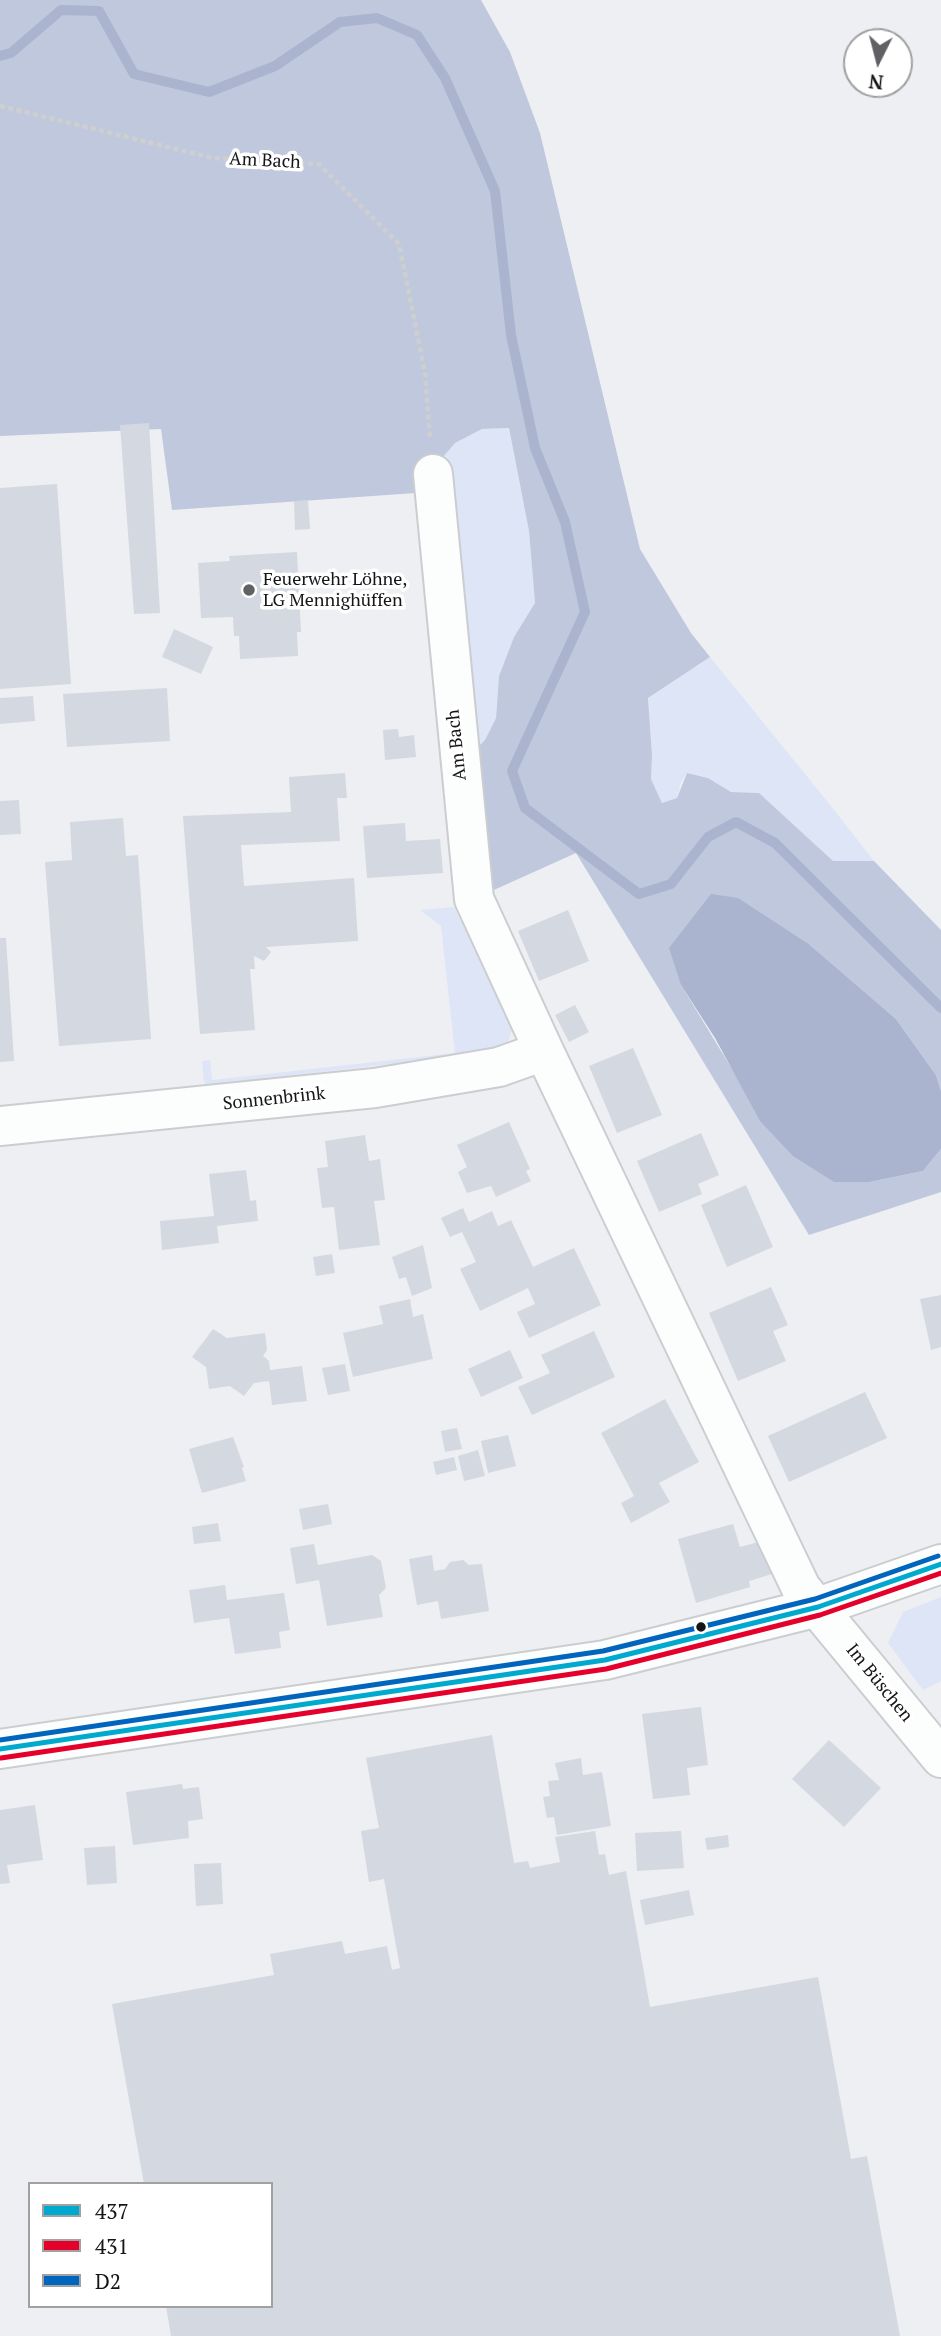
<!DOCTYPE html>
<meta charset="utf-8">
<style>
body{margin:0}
#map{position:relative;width:941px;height:2336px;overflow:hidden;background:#edeff3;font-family:"PT Serif",serif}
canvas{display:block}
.legend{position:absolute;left:28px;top:2182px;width:245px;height:126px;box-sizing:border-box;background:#fff;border:2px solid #a1a1a2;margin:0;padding:9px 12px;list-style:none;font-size:21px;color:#141517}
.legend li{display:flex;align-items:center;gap:14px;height:35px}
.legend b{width:35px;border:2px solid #a1a1a2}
.north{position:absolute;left:843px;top:28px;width:70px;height:70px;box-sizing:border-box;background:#fff;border:2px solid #a1a1a2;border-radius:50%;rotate:186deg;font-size:19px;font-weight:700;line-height:28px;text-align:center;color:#141517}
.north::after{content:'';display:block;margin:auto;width:24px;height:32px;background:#606164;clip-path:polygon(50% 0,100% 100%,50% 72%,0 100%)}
</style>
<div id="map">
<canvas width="941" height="2336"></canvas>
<ul class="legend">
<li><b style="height:9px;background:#00a9ce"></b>437</li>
<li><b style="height:9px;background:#e4002b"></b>431</li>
<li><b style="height:9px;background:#0065bd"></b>D2</li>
</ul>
<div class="north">N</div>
</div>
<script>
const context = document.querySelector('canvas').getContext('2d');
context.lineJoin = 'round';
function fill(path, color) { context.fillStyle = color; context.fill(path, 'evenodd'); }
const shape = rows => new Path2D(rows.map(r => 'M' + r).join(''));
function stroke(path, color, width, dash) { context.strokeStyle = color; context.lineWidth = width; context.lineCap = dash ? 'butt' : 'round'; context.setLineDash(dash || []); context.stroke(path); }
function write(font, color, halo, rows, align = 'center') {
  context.font = font + ' "PT Serif",serif'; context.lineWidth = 7; context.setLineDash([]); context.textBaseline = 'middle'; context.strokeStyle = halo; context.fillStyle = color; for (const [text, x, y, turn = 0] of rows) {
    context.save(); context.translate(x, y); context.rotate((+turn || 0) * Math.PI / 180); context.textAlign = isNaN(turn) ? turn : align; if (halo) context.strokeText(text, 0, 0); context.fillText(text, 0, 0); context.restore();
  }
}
fill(shape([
 [509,428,529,531,535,603,514,637,499,676,496,717,485,740,455,770,431,471,455,443,482,429],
 [710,657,831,806,874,861,833,862,759,793,731,792,708,778,687,773,681,782,677,798,662,803,651,779,652,755,648,698],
 [454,907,513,1026,507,1045,497,1052,207,1085,204,1082,202,1061,210,1060,212,1080,455,1053,441,926,420,910],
 [941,1597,941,1681,923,1690,888,1643,903,1612]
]), '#dee5f6');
fill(shape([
 [0,0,481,0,510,52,540,133,640,549,691,633,710,657,648,698,652,755,651,779,662,803,677,798,687,773,708,778,731,792,759,793,833,861,874,861,941,930,941,1091,936,1075,896,1019,810,945,681,985,735,1074,834,1182,870,1182,923,1171,941,1149,941,1192,809,1235,576,853,465,903,455,770,485,740,496,718,499,676,514,637,535,603,529,531,509,428,482,429,455,443,431,471,430,492,172,510,161,429,0,436]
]), '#c0c8de');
fill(shape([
 [711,894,738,898,810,945,896,1019,936,1075,941,1091,941,1149,923,1171,870,1182,834,1182,793,1156,760,1121,715,1038,681,985,669,948]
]), '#aab4ce');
stroke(shape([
 [0,56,11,53,61,10,99,11,134,74,209,92,275,66,340,22,377,18,417,35,445,78,495,191,511,335,535,448,565,522,585,612,512,771,525,808,639,894,671,884,708,837,736,822,775,843,941,1008]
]), '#aab4ce', 10);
fill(shape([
 [149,423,160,613,134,614,120,425],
 [57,484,71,684,0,689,0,488],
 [308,500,310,529,295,530,294,501],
 [297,552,301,632,297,632,298,656,240,659,239,636,234,636,233,617,201,618,198,563,230,561,229,556],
 [174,629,213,647,201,674,162,657],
 [167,688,170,741,67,747,63,694],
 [33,696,35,721,0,724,0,698],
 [398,729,399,737,414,735,416,757,385,760,383,730],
 [345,773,347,798,337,798,340,841,241,845,244,886,354,878,358,941,266,947,271,952,264,961,254,956,255,969,250,969,255,1030,200,1034,183,816,291,812,289,777],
 [19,800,21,834,0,835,0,801],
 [123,818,126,856,138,855,151,1039,59,1046,45,862,72,860,70,822],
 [405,823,406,841,440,839,443,873,367,878,363,826],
 [568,910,589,961,539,981,518,931],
 [0,938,6,938,14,1061,0,1062],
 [575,1005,589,1032,569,1042,555,1015],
 [633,1048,662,1115,617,1133,589,1066],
 [509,1122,530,1169,526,1171,531,1181,496,1197,491,1186,467,1193,458,1172,467,1167,457,1145],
 [701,1133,719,1175,698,1184,702,1194,659,1212,637,1161],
 [365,1135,369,1161,380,1159,385,1200,374,1201,380,1245,339,1250,334,1207,322,1208,317,1168,328,1167,325,1141],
 [246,1170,250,1201,256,1200,258,1221,217,1226,219,1243,162,1250,160,1221,214,1216,209,1174],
 [746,1185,773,1247,727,1267,701,1205],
 [463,1208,469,1222,492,1211,498,1226,511,1220,533,1267,574,1248,601,1305,529,1338,517,1312,535,1304,528,1288,480,1311,460,1269,476,1262,462,1232,450,1237,441,1218],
 [423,1245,432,1288,412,1296,406,1277,399,1279,392,1257],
 [332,1254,335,1273,316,1276,313,1257],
 [771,1287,788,1325,773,1331,786,1361,738,1381,709,1313],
 [941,1295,941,1347,931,1350,920,1299],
 [410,1299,413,1317,423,1314,433,1359,353,1377,343,1333,383,1324,379,1306],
 [213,1329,227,1338,265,1333,267,1350,263,1356,269,1361,270,1370,302,1366,307,1401,272,1405,269,1381,254,1383,244,1396,230,1386,209,1389,206,1367,192,1357],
 [594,1331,615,1377,532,1415,518,1387,550,1373,541,1355],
 [510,1350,523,1378,481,1397,468,1369],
 [345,1364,350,1391,328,1395,322,1368],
 [865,1392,887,1438,789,1482,768,1436],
 [665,1399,699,1462,659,1483,670,1502,631,1523,621,1503,634,1496,601,1433],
 [457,1428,462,1449,445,1452,441,1431],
 [508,1435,516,1466,488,1473,481,1441],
 [233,1437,244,1467,242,1468,246,1481,202,1493,189,1449],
 [478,1450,485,1476,464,1481,458,1456],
 [454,1457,457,1470,436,1475,433,1462],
 [328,1504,332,1524,303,1530,299,1509],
 [218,1523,221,1541,194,1544,192,1527],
 [733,1524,740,1547,762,1541,772,1574,749,1581,750,1587,696,1603,678,1539],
 [314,1544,318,1565,372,1555,381,1561,386,1588,379,1595,383,1617,327,1626,319,1580,296,1584,290,1548],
 [432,1555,434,1571,445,1569,450,1562,463,1560,469,1565,482,1564,489,1611,441,1619,438,1601,417,1605,409,1559],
 [225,1585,227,1600,284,1593,290,1630,279,1632,281,1648,235,1654,229,1618,194,1623,189,1590],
 [701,1707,708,1765,687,1768,690,1795,653,1799,642,1714],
 [492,1735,514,1863,528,1861,530,1868,560,1862,555,1837,595,1831,599,1855,605,1854,609,1875,626,1871,650,2007,818,1977,851,2159,867,2156,900,2336,171,2336,166,2306,271,2306,271,2184,144,2184,112,2004,274,1975,270,1954,342,1941,345,1954,387,1946,392,1970,400,1968,384,1879,369,1882,361,1831,379,1828,366,1758],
 [829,1740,881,1788,844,1827,792,1779],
 [581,1758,583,1775,602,1772,611,1826,557,1835,554,1817,547,1818,543,1797,550,1796,548,1781,559,1780,555,1763],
 [182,1784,183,1789,199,1787,203,1819,188,1821,189,1838,133,1845,126,1792],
 [35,1805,43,1860,7,1865,10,1883,0,1884,0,1810],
 [681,1831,684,1868,637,1871,635,1833],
 [728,1835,729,1847,707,1850,705,1838],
 [115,1846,117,1883,87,1885,84,1848],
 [221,1863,223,1904,196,1906,194,1864],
 [689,1890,694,1915,645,1925,640,1900]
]), '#d4d8e1');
const street = shape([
 [433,474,474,899,544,1051,801,1588,941,1758],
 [0,1126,375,1088,499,1067,544,1051]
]);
const secondary = shape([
 [0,1749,605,1660,818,1607,941,1564]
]);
stroke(street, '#cccdd0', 42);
stroke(secondary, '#cccdd0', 42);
stroke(shape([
 [0,106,213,158,319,164,399,244,425,373,430,438]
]), '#cfcfd0', 4.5, [5, 3.5]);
stroke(street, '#fcfdfd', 38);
stroke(secondary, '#fcfdfd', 38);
stroke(shape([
 [0,1749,605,1660,818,1607,941,1564]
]), '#00a9ce', 5);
stroke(shape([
 [1,1758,606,1669,820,1615,941,1573]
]), '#e4002b', 5);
stroke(shape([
 [0,1740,603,1651,815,1599,938,1556]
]), '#0065bd', 5);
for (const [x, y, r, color] of [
 [249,590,7,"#606164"],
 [701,1627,6,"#141517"]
]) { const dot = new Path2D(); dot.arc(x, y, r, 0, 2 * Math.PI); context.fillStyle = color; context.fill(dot); stroke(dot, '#fff', 2.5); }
write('18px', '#141517', '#fff', [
 ["Am Bach",265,161,3],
 ["Am Bach",457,745,-96],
 ["Sonnenbrink",274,1099,-6],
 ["Im Büschen",879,1683,51]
]);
write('18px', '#141517', '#fff', [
 ["Feuerwehr Löhne,",263,580],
 ["LG Mennighüffen",263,601]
], 'left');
</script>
